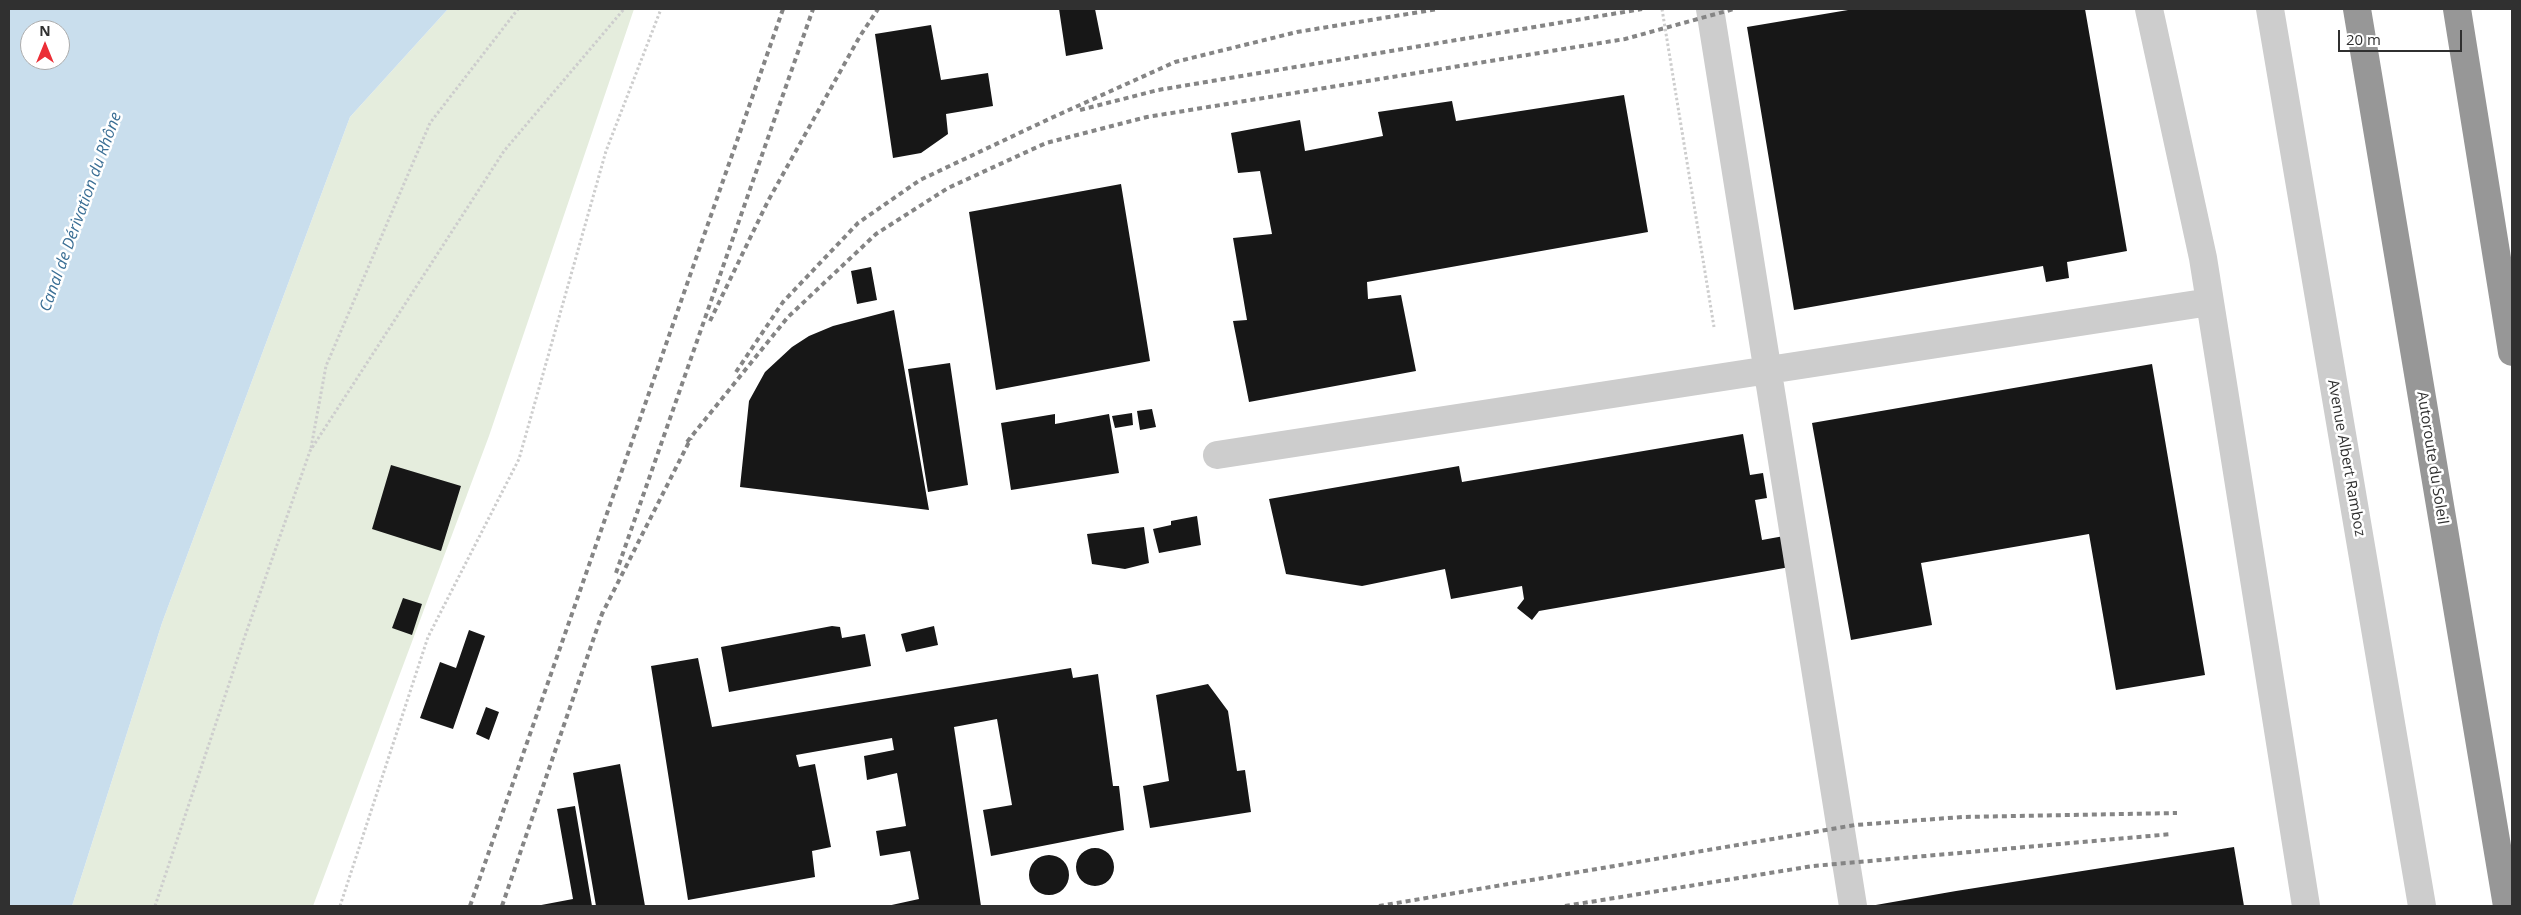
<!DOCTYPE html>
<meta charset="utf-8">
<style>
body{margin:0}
#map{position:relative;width:2521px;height:915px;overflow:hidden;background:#fff;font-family:"Open Sans",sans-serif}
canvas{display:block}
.frame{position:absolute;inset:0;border:10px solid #303030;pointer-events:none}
.north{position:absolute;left:20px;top:20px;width:50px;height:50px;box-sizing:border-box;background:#fff;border:1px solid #acacac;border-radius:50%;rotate:0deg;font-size:14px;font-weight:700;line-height:20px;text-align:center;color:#303030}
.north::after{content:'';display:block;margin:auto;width:18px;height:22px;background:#eb2e36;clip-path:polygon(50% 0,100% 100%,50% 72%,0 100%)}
.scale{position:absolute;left:2338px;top:30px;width:124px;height:22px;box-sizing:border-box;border:2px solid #303030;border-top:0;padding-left:6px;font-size:15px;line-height:18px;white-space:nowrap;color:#303030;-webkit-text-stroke:4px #fff;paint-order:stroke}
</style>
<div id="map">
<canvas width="2521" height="915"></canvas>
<div class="frame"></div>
<div class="north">N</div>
<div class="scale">20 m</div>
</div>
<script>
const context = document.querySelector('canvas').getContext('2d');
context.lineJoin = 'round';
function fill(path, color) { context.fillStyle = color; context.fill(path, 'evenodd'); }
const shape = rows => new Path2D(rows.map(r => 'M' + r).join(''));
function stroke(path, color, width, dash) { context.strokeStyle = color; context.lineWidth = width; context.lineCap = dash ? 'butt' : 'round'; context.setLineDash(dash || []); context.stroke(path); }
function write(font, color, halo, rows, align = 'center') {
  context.font = font + ' "Open Sans",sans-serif'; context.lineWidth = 5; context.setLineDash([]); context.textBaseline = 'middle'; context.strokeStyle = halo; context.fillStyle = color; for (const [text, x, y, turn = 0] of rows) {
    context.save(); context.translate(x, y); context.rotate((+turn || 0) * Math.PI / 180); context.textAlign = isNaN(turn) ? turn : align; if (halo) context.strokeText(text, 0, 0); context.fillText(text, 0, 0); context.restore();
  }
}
fill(shape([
 [448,9,634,9,489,436,313,906,72,906,162,623,350,117]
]), '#e5eddd');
fill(shape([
 [9,9,448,9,350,117,162,623,72,906,9,906],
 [30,30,60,30,60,60,30,60]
]), '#c9deed');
fill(shape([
 [1059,9,1095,9,1103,49,1066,56],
 [1854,9,2085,9,2127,251,2067,262,2069,278,2046,282,2043,266,1794,310,1747,27],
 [931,25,941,80,988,73,993,106,946,114,948,134,921,153,893,158,875,34],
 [1624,95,1648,232,1367,282,1368,299,1401,295,1416,371,1249,402,1233,321,1247,320,1233,238,1272,234,1260,171,1238,173,1231,133,1300,120,1305,151,1383,136,1378,112,1452,101,1456,121],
 [1121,184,1150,361,996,390,969,212],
 [871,267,877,300,857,304,851,271],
 [894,310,929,510,740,487,749,401,765,372,792,347,809,336,833,326],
 [950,363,968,485,928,492,908,369],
 [2152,364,2205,675,2116,690,2089,534,1921,563,1932,625,1851,640,1812,423],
 [1152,409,1156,427,1140,430,1137,411],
 [1132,413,1133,425,1115,428,1112,416],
 [1055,414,1055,424,1109,414,1119,473,1011,490,1001,423],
 [1743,434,1750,475,1763,473,1767,498,1755,500,1762,540,1784,536,1790,567,1539,611,1532,620,1517,608,1524,599,1522,586,1451,599,1445,569,1362,586,1286,574,1269,499,1459,466,1462,482],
 [391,465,461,486,441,551,372,529],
 [1197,516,1201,545,1159,553,1153,529,1171,525,1171,521],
 [1144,527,1149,563,1125,569,1092,564,1087,534],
 [403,598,422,604,412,635,392,628],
 [832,626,840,627,842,638,865,634,871,666,729,692,721,647],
 [934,626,938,645,906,652,901,634],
 [469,630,485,636,453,729,420,718,440,662,456,668],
 [698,658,712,727,1071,668,1073,678,1098,674,1113,786,1119,786,1124,830,991,856,983,810,1012,805,997,719,954,727,981,906,887,906,919,899,910,851,880,856,876,831,906,826,897,773,867,780,864,756,894,750,892,738,796,755,799,767,815,764,831,847,812,851,815,877,688,900,651,666],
 [1208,684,1228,711,1237,771,1245,770,1251,812,1150,828,1143,786,1169,781,1156,695],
 [486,707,499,712,489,740,476,734],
 [620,764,645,906,596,906,573,773],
 [575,806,592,906,536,906,573,899,557,809],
 [2234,847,2244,906,1870,906,1956,891],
 '1076 867a19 19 0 1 1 38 0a19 19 0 1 1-38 0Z',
 '1029 875a20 20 0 1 1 40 0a20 20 0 1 1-40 0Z'
]), '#171717');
stroke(shape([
 [1662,9,1714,327],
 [311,448,326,366,430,123,518,9],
 [155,906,246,633,310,451,504,151,624,9],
 [340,906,428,637,519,459,606,151,661,9]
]), '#cdcdcd', 3, [2.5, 2.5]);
stroke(shape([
 [1710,9,1853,906],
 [2149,9,2203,258,2306,906],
 [2270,9,2422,906],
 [1217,455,2210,302]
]), '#cdcdcd', 28);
stroke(shape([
 [2357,9,2507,906],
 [2457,9,2512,352]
]), '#979797', 28);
stroke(shape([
 [1080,110,1158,90,1642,9],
 [710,321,768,201,860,36,878,9],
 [736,372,783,302,858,223,920,180,1049,119,1175,62,1297,32,1438,9],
 [687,442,788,317,876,234,948,188,1046,143,1147,117,1625,39,1734,9],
 [616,573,813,9],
 [601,616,691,438],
 [470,906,783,9],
 [502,906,603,611],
 [1379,906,1855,825,1962,817,2177,813],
 [1565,906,1813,866,2172,834]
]), '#858585', 4, [5, 4]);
write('15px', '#303030', '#fff', [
 ["Avenue Albert Ramboz",2346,458,80],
 ["Autoroute du Soleil",2432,458,81]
]);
write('italic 16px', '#3b6f95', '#fff', [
 ["Canal de Dérivation du Rhône",81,212,-70]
]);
</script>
